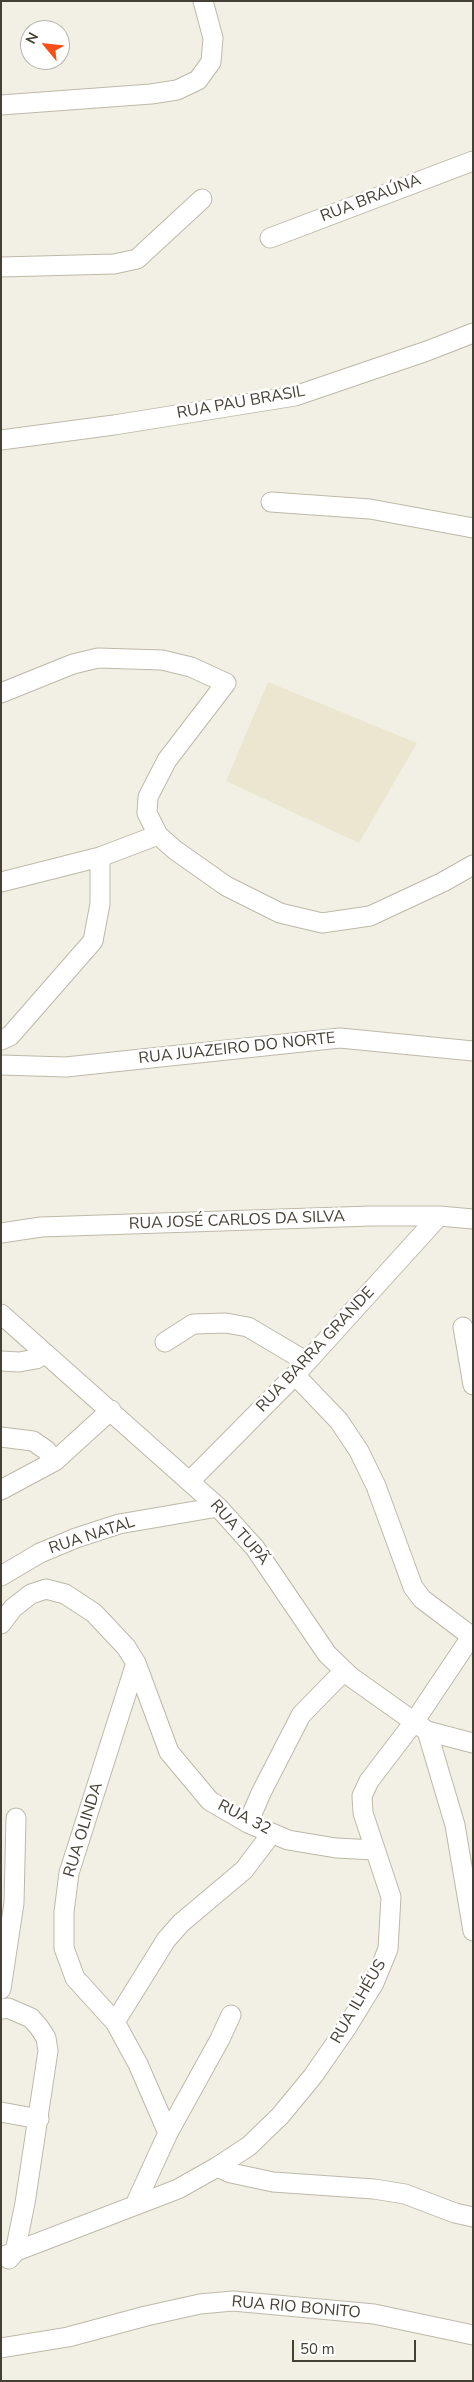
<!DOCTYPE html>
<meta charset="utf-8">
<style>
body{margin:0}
#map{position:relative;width:474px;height:2382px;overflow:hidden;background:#f2f0e5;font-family:"Nunito Sans",sans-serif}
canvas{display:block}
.frame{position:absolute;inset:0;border:2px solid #454035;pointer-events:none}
.north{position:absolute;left:20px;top:20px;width:50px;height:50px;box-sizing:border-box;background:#fff;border:1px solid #b5b3ae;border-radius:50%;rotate:298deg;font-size:14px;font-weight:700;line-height:20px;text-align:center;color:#454035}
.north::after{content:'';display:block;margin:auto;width:18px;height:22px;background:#f65019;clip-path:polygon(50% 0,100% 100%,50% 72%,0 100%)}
.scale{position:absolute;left:292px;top:2340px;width:124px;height:22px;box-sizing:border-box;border:2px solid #454035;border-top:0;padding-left:6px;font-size:15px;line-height:18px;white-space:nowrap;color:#454035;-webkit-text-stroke:4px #fff;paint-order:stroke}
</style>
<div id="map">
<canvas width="474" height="2382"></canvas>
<div class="frame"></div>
<div class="north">N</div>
<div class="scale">50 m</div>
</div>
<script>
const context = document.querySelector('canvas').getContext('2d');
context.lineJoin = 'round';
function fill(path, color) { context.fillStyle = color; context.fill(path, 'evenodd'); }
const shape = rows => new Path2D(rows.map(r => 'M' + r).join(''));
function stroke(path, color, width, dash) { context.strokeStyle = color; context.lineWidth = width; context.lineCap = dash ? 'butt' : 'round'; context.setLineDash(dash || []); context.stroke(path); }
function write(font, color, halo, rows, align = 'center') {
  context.font = font + ' "Nunito Sans",sans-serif'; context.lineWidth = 5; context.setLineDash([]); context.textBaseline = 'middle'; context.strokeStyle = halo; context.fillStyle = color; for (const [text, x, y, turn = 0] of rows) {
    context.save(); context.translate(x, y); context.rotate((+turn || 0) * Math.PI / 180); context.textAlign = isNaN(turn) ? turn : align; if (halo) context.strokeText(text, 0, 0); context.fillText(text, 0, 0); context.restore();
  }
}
fill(shape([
 [268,682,417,743,359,843,226,781]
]), '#ebe6cf');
const minor = shape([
 [1,105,151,94,177,90,198,80,211,62,213,38,203,1],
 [270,238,473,161],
 [1,267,114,264,137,259,202,199],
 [1,440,114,425,295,396,427,351,473,333],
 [271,502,370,509,473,528],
 [1,693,73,664,98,658,162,660,191,667,226,683,167,760,148,797,147,813,158,835,175,850,226,886,280,913,322,923,370,916,443,882,473,865],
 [1,882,100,857,158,835],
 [1,1040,10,1036,93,941,100,904,100,857],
 [1,1065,66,1067,340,1038,473,1051],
 [1,1233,41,1227,371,1216,439,1216,473,1219],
 [1,1314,218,1507,255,1548,327,1654,351,1677,427,1731,473,1743],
 [463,1327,473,1385],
 [165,1342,193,1324,226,1323,248,1327,307,1362],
 [1,1361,19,1362,36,1359,45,1353],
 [295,1375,339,1421,359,1451,376,1486,413,1587,422,1599,471,1636],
 [1,1437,33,1441,46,1450,55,1461],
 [190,1481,295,1375,439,1216],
 [1,1490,55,1461,111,1410],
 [1,1576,40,1553,76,1538,119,1524,218,1507],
 [1,1624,13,1608,31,1594,46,1589,65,1594,94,1613,126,1647,136,1663,169,1752,210,1801,248,1823,288,1840,336,1848,375,1850],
 [427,1731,455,1825,473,1931],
 [248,1823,261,1793,301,1715,344,1671],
 [1,1989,14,1903,16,1818],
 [1,2009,8,2008,31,2018,39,2027,46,2038,48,2051,25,2203,15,2252,9,2259],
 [115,2022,166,1940,181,1923,244,1870,272,1833],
 [1,2112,39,2119],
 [168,2133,220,2039,231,2015],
 [217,2167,231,2173,273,2182,374,2189,405,2194,455,2213,473,2217],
 [135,2205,168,2133,138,2064,115,2022,75,1978,64,1948,64,1912,69,1873,136,1663],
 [1,2257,178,2189,217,2167,249,2146,280,2116,313,2076,347,2027,374,1983,388,1949,391,1897,363,1813,362,1796,369,1781,414,1722,473,1634],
 [1,2348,68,2337,146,2316,200,2304,233,2301,374,2314,473,2335]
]);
stroke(minor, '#beb8a8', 21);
stroke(minor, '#fff', 19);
write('16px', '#454035', '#fff', [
 ["RUA BRAÚNA",371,199,-21],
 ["RUA PAU BRASIL",241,403,-10],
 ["RUA JUAZEIRO DO NORTE",237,1049,-6],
 ["RUA JOSÉ CARLOS DA SILVA",237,1221,-2],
 ["RUA BARRA GRANDE",316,1350,-47],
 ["RUA TUPÃ",239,1533,49],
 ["RUA NATAL",92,1536,-18],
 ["RUA 32",244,1818,27],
 ["RUA OLINDA",84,1830,-73],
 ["RUA ILHÉUS",359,2002,-60],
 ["RUA RIO BONITO",296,2308,5]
]);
</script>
